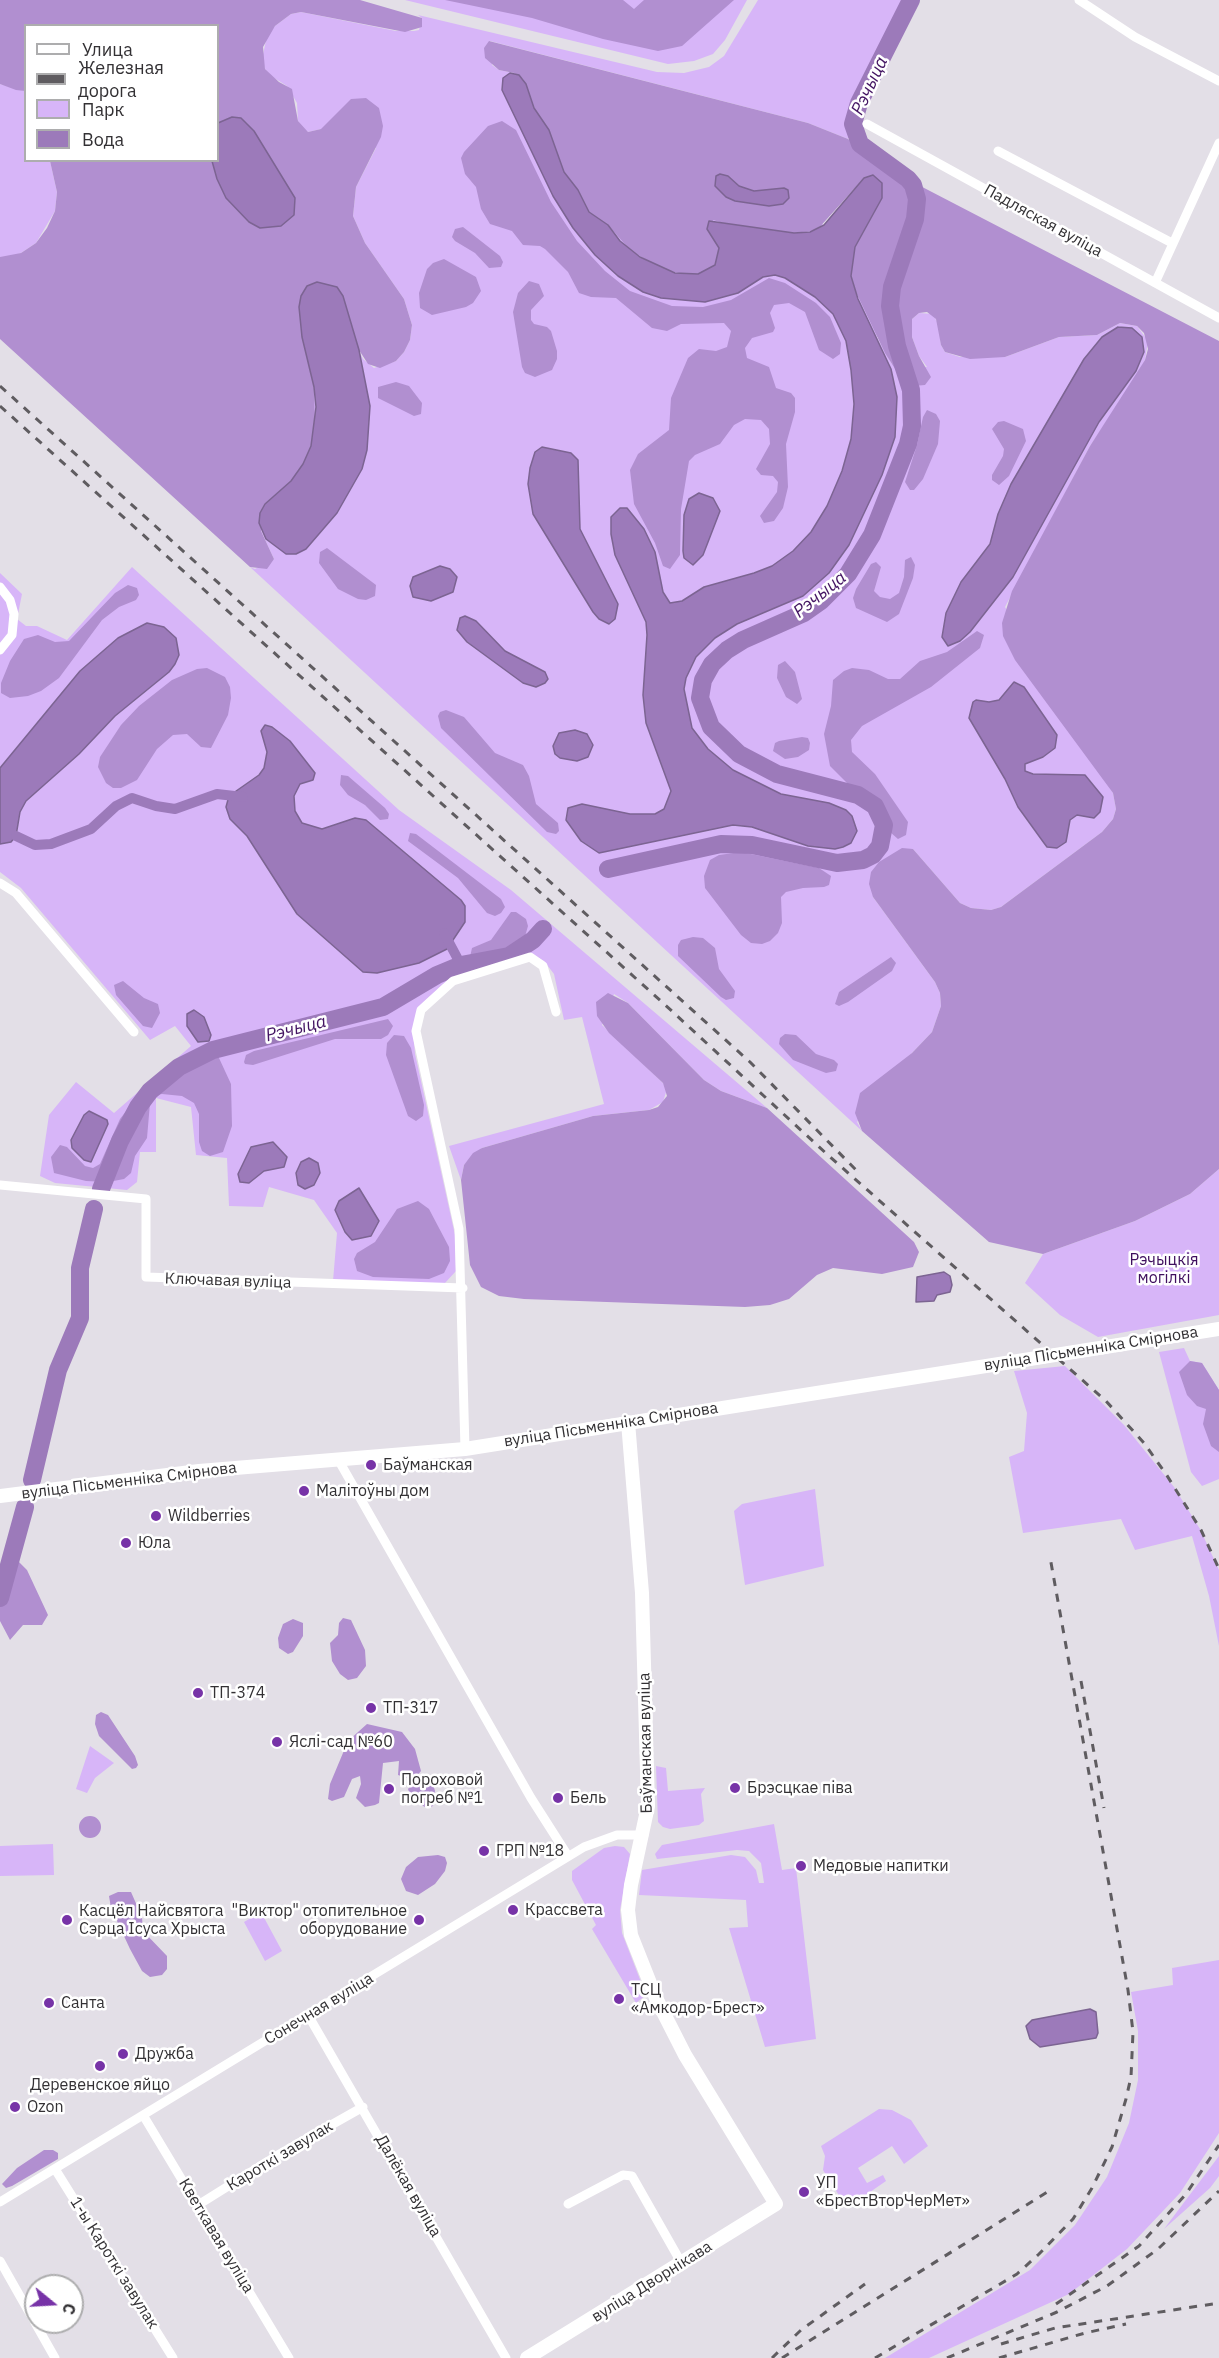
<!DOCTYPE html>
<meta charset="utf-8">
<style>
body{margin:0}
#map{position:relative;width:1219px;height:2358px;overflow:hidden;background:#e3dfe7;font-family:"IBM Plex Sans",sans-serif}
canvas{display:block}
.legend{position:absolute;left:24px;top:24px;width:195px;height:138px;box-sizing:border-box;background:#fff;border:2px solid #adadae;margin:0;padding:8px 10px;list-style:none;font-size:18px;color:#333134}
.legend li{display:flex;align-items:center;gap:12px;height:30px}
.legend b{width:30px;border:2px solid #adadae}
.north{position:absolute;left:24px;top:2274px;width:60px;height:60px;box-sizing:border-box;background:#fff;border:2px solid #adadae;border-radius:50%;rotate:108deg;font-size:16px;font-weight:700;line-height:24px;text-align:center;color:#333134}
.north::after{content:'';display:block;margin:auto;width:21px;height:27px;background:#7733a7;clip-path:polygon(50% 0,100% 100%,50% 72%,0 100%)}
</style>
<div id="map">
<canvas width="1219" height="2358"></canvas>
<ul class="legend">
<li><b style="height:8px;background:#fff"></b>Улица</li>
<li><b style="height:8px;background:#5f5c60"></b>Железная дорога</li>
<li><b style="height:16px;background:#d7b5f8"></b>Парк</li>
<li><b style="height:16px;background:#9c7aba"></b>Вода</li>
</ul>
<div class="north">С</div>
</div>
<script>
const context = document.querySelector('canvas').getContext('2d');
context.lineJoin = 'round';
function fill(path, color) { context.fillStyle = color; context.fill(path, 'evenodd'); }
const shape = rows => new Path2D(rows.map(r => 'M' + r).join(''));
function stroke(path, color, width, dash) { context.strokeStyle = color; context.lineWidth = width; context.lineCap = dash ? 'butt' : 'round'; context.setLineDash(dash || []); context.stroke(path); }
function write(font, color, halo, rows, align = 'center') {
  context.font = font + ' "IBM Plex Sans",sans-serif'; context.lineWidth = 5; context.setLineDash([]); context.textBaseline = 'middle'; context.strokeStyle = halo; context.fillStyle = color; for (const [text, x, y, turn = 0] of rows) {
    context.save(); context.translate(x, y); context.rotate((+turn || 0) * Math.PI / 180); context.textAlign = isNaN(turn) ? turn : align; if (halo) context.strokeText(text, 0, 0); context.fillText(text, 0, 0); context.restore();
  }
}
fill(shape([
 [405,0,747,0,725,40,713,54,694,61,668,64],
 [758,0,917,0,848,139,808,123,490,41,492,65,499,70,514,73,824,225,864,178,862,233,877,337,892,364,927,367,919,356,912,337,912,319,919,313,933,314,939,325,941,345,945,352,960,357,1005,357,1059,337,1097,335,1120,323,1137,326,1148,341,1145,360,1139,373,1090,446,1005,607,1113,793,1116,809,1113,819,1102,832,1001,907,991,910,971,908,960,903,913,849,873,897,935,982,940,993,941,1006,932,1032,912,1053,857,1122,862,1131,250,567,255,569,274,559,261,531,327,282,363,359,374,368,396,361,404,352,410,340,412,325,404,299,365,243,353,216,356,187,376,148,321,129,308,132,302,128,298,121,297,103,287,86,271,76,265,69,262,59,267,36,275,26,291,14,301,12,396,31,414,31,419,30,422,18,418,15,657,72,684,73,709,67,724,56],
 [0,84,25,91,26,160,50,161,57,192,55,211,36,243,21,253,8,258,0,257],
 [132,567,399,810,511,890,767,1108,721,1091,704,1080,628,1003,614,994,602,1025,663,1083,667,1089,663,1102,649,1110,593,1116,482,1148,464,1165,461,1180,449,1146,604,1104,582,1017,564,1020,554,974,544,961,536,957,443,984,426,1000,413,1031,415,1054,455,1235,456,1271,445,1283,436,1286,333,1281,337,1233,314,1200,269,1187,263,1207,229,1206,227,1158,196,1155,191,1107,156,1098,156,1152,140,1152,137,1182,127,1190,55,1183,40,1176,49,1115,76,1082,114,1113,191,1046,175,1026,150,1040,21,888,0,872,0,573,22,594,17,619,26,626,37,626,67,640],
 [1219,1169,1219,1315,1098,1337,1060,1315,1025,1283,1043,1254,1135,1221,1190,1194],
 [1184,1348,1190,1361,1202,1363,1219,1390,1219,1479,1202,1486,1191,1472,1159,1352],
 [1065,1366,1124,1425,1174,1487,1200,1529,1219,1570,1219,1646,1209,1596,1192,1536,1135,1550,1121,1519,1023,1533,1009,1457,1024,1451,1027,1413,1014,1371],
 [815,1489,824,1566,745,1585,734,1511,742,1504],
 [90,1746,114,1763,95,1778,87,1793,76,1789],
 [656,1766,666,1768,668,1791,705,1788,701,1794,704,1821,699,1825,670,1829,663,1827,658,1822],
 [774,1824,782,1870,796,1868,816,2039,765,2047,729,1928,748,1927,746,1900,639,1895,642,1870,731,1855,745,1857,756,1870,759,1883,764,1883,761,1863,749,1851,737,1850,657,1859,655,1854,662,1845],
 [53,1844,54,1875,0,1876,0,1846],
 [615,1846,624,1847,630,1854,620,1910,622,1933,646,1995,636,2003,592,1929,596,1925,572,1880,572,1871,604,1848],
 [261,1912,282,1951,265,1961,244,1922],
 [1219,1960,1219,2133,1180,2193,1127,2249,1069,2294,929,2358,885,2358,1030,2270,1075,2225,1107,2177,1129,2123,1138,2080,1138,2031,1131,1992,1173,1985,1172,1968],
 [879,2109,892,2110,911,2120,928,2146,904,2164,892,2146,858,2168,867,2183,883,2175,886,2181,847,2208,823,2170,825,2156,821,2146],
 [1219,2156,1219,2176,1210,2188,1164,2229]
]), '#d7b5f8');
fill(shape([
 [0,0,360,0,422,18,422,27,405,32,301,12,291,14,275,26,263,47,265,69,279,82,292,89,298,121,308,132,321,129,351,99,366,98,379,108,383,126,381,137,356,187,353,216,365,243,404,299,412,325,410,340,404,352,396,361,380,368,368,364,359,350,343,297,302,337,314,387,315,427,311,446,303,464,291,481,265,504,261,531,274,559,267,569,250,567,0,339,0,257,21,253,36,243,47,228,55,211,57,192,50,161,218,160,218,26,26,26,25,91,16,90,0,84],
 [445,0,623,0,634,9,644,0,734,0,682,46,658,51,603,39,532,18],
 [489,41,808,123,848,139,903,177,1219,341,1219,1169,1190,1194,1135,1221,1043,1254,989,1242,862,1131,855,1113,860,1093,912,1053,932,1032,941,1006,940,993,935,982,873,897,869,884,871,872,879,862,902,848,913,849,960,903,971,908,991,910,1001,907,1102,832,1113,819,1116,809,1113,793,1015,660,1003,636,1002,623,1012,591,1090,446,1145,360,1148,349,1144,333,1137,326,1120,323,1097,335,1059,337,1005,357,970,359,945,352,941,345,936,319,927,312,919,313,912,319,912,337,919,356,931,377,925,385,913,386,899,375,885,353,854,288,851,276,855,247,882,198,864,178,817,230,794,233,733,226,713,220,710,234,719,248,715,266,698,274,687,275,662,269,630,250,608,225,589,212,578,190,564,172,549,130,534,108,523,79,514,73,499,70,485,58,484,48],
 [502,121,516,130,551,202,577,241,605,271,630,291,672,306,703,307,731,300,769,278,785,283,816,303,830,317,841,343,840,354,833,359,819,350,805,312,789,303,774,305,770,313,775,328,773,332,752,338,745,348,747,358,769,367,776,388,791,393,795,398,795,412,786,444,788,487,783,508,774,521,764,523,760,516,777,492,778,482,773,476,761,475,756,469,770,444,769,429,761,420,745,419,734,425,720,444,695,455,689,461,681,509,680,555,670,569,663,566,655,543,634,504,630,470,638,454,669,430,671,398,688,358,699,349,716,351,727,347,731,331,724,323,681,324,667,331,652,328,616,298,591,297,579,293,568,272,545,249,540,246,523,245,512,231,490,224,481,209,476,187,465,174,461,158,464,152,488,126],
 [463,227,500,256,503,262,501,267,489,268,475,253,455,241,452,237,455,229],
 [444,259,476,277,481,291,473,303,466,307,432,315,420,308,419,293,427,269,433,263],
 [529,281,539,284,544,296,531,310,531,320,534,324,547,327,551,331,557,351,557,359,552,370,535,377,525,373,522,367,513,312,518,293],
 [396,382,409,386,422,403,421,414,414,416,378,398,378,387],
 [927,410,936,414,940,421,938,444,923,479,914,490,910,490,905,482,907,476,917,445,923,417],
 [1004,421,1023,429,1026,441,1009,476,999,485,992,480,992,475,1003,456,1004,449,992,429,998,422],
 [327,548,376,585,375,596,366,600,358,599,338,589,319,563,320,552],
 [911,557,915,565,913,578,899,614,887,622,856,608,853,598,856,589,871,564,876,562,881,567,874,591,880,597,890,599,899,593,904,577,905,560],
 [128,585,137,588,139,595,136,600,119,607,102,620,59,678,41,691,28,696,10,698,1,693,1,683,10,661,24,639,38,635,55,642,69,641,115,593],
 [977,631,984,635,980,648,931,687,862,726,851,740,852,752,875,774,908,822,906,835,898,839,890,832,882,808,850,786,830,766,824,734,831,706,833,680,844,671,852,668,869,670,888,679,900,679,920,661,947,652],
 [785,661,795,672,802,699,797,704,786,697,777,678,778,665],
 [207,668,225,677,230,687,231,698,228,715,211,748,201,747,187,734,173,735,157,749,137,780,121,788,113,788,106,783,98,767,100,757,121,725,139,706,172,680,197,669],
 [446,710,464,717,495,753,523,765,529,776,536,804,558,823,559,831,556,834,547,832,441,728,438,716,440,712],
 [802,737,808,738,810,743,809,750,798,757,785,759,773,751,775,743,779,741],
 [341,775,348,776,385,808,389,814,388,819,380,820,365,805,348,795,340,785],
 [410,833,416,834,501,899,505,907,501,913,495,916,487,913,458,878,408,841],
 [741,852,819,868,831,876,829,885,824,887,803,888,786,892,781,897,782,923,778,933,770,941,762,944,751,943,741,935,705,888,704,876,710,860,719,855],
 [511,912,516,912,526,919,528,926,524,940,518,946,495,956,476,959,470,957,472,948,491,940],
 [693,937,703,938,715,948,719,969,735,991,734,998,726,1000,721,997,678,956,678,945,681,940],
 [891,957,896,963,892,971,848,1002,839,1006,835,1004,839,992],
 [123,981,144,998,158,1004,160,1013,152,1028,143,1026,116,995,114,985],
 [608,993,628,1003,704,1080,721,1091,767,1108,914,1242,919,1252,913,1267,882,1274,833,1268,817,1275,789,1299,770,1305,745,1307,524,1299,499,1296,481,1287,470,1265,461,1180,464,1165,473,1153,482,1148,593,1116,649,1110,658,1107,667,1096,663,1083,609,1033,597,1016,596,1002],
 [388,1019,393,1026,388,1035,381,1039,335,1039,253,1065,245,1064,244,1062,246,1055,254,1051],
 [785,1034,796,1035,816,1054,834,1060,838,1064,836,1071,826,1073,793,1060,779,1044,780,1038],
 [394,1035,404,1036,411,1048,424,1105,423,1116,416,1121,408,1116,386,1055,387,1043],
 [200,1049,209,1050,219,1058,231,1084,232,1126,223,1152,210,1156,202,1151,199,1142,199,1114,194,1103,182,1096,162,1094,156,1095,150,1103,147,1138,135,1156,131,1173,124,1179,108,1182,86,1181,54,1173,51,1157,60,1145,67,1147,85,1166,93,1168,100,1164,120,1119,137,1097,184,1057],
 [418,1201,429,1209,449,1247,450,1261,444,1273,429,1279,373,1277,357,1271,354,1259,357,1253,375,1242,397,1209],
 [1190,1361,1202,1363,1219,1390,1219,1452,1211,1446,1203,1424,1206,1409,1197,1406,1187,1395,1179,1372],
 [17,1560,27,1570,48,1615,42,1625,23,1625,10,1640,0,1621,0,1573,5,1562],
 [343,1618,351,1620,365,1650,366,1666,357,1678,348,1680,340,1674,332,1661,330,1643,338,1635,339,1623],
 [293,1619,303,1623,303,1636,293,1652,288,1654,279,1648,278,1638,283,1624],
 [101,1712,108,1715,135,1756,138,1765,136,1768,132,1769,99,1736,95,1724,96,1715],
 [367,1724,402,1732,415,1749,421,1771,416,1777,407,1778,398,1775,399,1761,383,1763,379,1803,375,1805,365,1807,356,1798,361,1784,360,1776,352,1779,344,1797,332,1801,328,1799,330,1784,348,1741],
 [424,1780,433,1784,435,1791,433,1806,427,1808,412,1800,408,1789,414,1782],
 '79 1827a11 11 0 1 1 22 0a11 11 0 1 1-22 0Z',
 [438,1855,445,1857,447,1863,445,1871,435,1884,418,1895,406,1891,401,1879,406,1867,418,1857],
 [118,1892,131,1892,142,1917,143,1931,167,1956,167,1969,162,1975,150,1977,142,1971,130,1949,111,1908,109,1896],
 [44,2150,53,2150,58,2153,58,2159,12,2186,6,2188,2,2184,17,2168]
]), '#b18fd0');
const water = shape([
 [510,73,519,75,526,84,534,108,549,130,564,172,578,190,589,212,608,225,620,241,640,257,675,273,698,274,715,265,719,248,707,229,709,221,794,233,810,232,824,225,864,178,873,175,882,183,882,198,855,247,851,276,858,299,891,369,897,397,895,437,882,475,849,545,829,573,803,596,737,624,715,638,696,657,686,678,684,689,692,728,708,749,733,770,781,794,829,803,846,810,852,816,857,831,851,843,843,847,835,849,808,846,752,827,733,825,599,853,581,841,566,820,568,808,582,804,630,814,655,814,664,809,671,791,646,723,643,695,647,635,646,622,615,555,611,534,611,517,620,508,627,508,644,529,655,552,663,592,670,603,682,601,704,587,754,573,772,566,793,551,811,532,827,506,842,471,851,439,854,404,851,370,846,341,833,314,815,297,785,278,775,275,763,277,738,293,705,302,661,298,643,292,618,276,595,255,573,228,553,196,502,90,503,78,510,73],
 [232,117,241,118,254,131,295,198,294,215,281,226,260,228,249,222,226,198,217,179,212,161,218,160,218,123,232,117],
 [720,174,728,176,739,186,754,191,784,188,788,190,789,198,783,204,769,206,735,201,726,197,715,186,716,176,720,174],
 [317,282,337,287,343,296,359,350,370,406,367,450,362,469,337,513,306,549,296,554,286,554,266,539,259,523,260,513,265,504,291,481,303,464,311,446,316,407,314,387,302,337,299,307,301,296,307,286,317,282],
 [1118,327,1132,328,1142,337,1144,352,1136,371,1099,422,1013,577,970,632,960,641,948,646,942,637,946,613,961,582,990,544,998,514,1011,484,1084,359,1102,337,1118,327],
 [542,447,571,453,578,460,580,529,618,604,615,619,609,624,599,619,593,612,533,514,528,484,530,468,535,452,542,447],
 [699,493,713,498,720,511,703,555,693,565,684,558,683,551,684,515,689,499,699,493],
 [440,566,450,569,457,577,453,592,431,601,413,597,410,586,413,577,440,566],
 [465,616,476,621,505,651,545,672,548,679,545,683,536,687,523,683,467,642,457,630,460,618,465,616],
 [147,623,164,627,176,638,179,655,175,664,169,672,115,716,79,754,26,801,20,812,16,836,11,842,0,844,0,768,80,671,118,638,147,623],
 [1014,682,1024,687,1057,735,1055,748,1043,757,1025,764,1025,771,1033,774,1085,775,1103,797,1100,812,1094,818,1077,815,1070,820,1066,842,1057,848,1047,847,1044,843,1018,807,1005,779,969,718,973,702,976,700,989,702,999,700,1014,682],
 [265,725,272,727,290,741,315,773,313,780,300,784,294,796,295,811,302,823,322,829,355,818,366,820,461,900,465,906,465,922,447,949,419,963,377,973,363,972,297,914,247,836,230,819,226,807,229,796,259,775,264,768,267,752,261,731,265,725],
 [575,730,587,734,593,745,588,757,577,761,560,758,555,754,553,746,559,733,575,730],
 [194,1010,204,1017,211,1035,209,1041,198,1042,187,1026,187,1014,194,1010],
 [89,1111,107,1120,108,1124,91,1162,84,1160,72,1148,71,1140,84,1115,89,1111],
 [273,1142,287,1157,284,1167,264,1171,249,1183,240,1182,238,1174,251,1147,273,1142],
 [309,1158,318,1163,320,1173,314,1185,305,1189,298,1185,296,1173,301,1162,309,1158],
 [359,1188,379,1221,371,1236,352,1240,345,1232,335,1210,339,1201,359,1188],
 [944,1272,950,1276,952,1285,950,1292,937,1295,934,1301,916,1302,917,1277,944,1272],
 [1090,2009,1096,2012,1098,2033,1096,2038,1040,2047,1030,2039,1026,2026,1032,2020,1090,2009]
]);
fill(water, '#9c7aba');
stroke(water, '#7c6492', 1.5);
stroke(shape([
 [16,836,35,845,51,844,91,829,116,806,132,798,156,806,175,809,217,794,243,797],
 [444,933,461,965]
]), '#9c7aba', 10);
stroke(shape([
 [608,869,721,844,752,845,837,863,863,860,873,855,880,846,884,825,875,806,858,795,777,774,739,754,711,727,700,698,703,680,712,664,727,650,743,640,804,613,821,601,848,574,872,535,908,444,912,426,911,390,897,346,890,306,892,287,915,219,917,199,913,185,908,179,860,144,853,124,859,103,911,0],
 [101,1189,120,1141,138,1107,150,1091,179,1067,213,1050,383,1007,437,975,461,965,509,956,533,940,543,929],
 [32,1480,58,1370,80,1318,80,1268,94,1209],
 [0,1598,25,1507]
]), '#9c7aba', 18);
stroke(shape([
 [1079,0,1135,37,1219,81],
 [867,124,1219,318],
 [998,151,1172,243],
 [1155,283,1219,143],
 [0,587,10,600,14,614,12,635,0,650],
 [0,883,16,893,134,1032],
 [0,1185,146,1199,146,1277,463,1288],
 [465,1449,459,1229,416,1031,421,1010,453,981,530,957,543,966,556,1012],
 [339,1461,531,1798,568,1856],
 [308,2015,506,2358],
 [143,2115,289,2358],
 [55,2169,173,2358],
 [0,2202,584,1847,617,1835,644,1835],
 [568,2204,623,2175,632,2176,682,2264],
 [198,2205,278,2155,363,2107],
 [0,2261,55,2358]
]), '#fff', 9);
stroke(shape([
 [0,1496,199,1471,465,1449,1219,1329],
 [527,2358,776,2204,685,2055,656,1998,631,1935,628,1910,631,1885,648,1806,642,1593,628,1422]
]), '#fff', 14);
stroke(shape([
 [0,386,750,1062,858,1172],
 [0,406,662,1002,829,1156,1106,1401,1144,1443,1166,1474,1201,1530,1219,1569],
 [1081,1681,1104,1808],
 [1056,2304,1139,2246,1186,2194,1219,2145],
 [1001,2344,1055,2328,1219,2303],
 [772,2358,801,2330,865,2284],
 [782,2358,1052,2189],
 [875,2358,1017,2274,1039,2254,1073,2219,1092,2188,1112,2147,1126,2099,1131,2077,1133,2032,1128,1990,1050,1557],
 [947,2358,1057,2312,1107,2286,1158,2249,1219,2191],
 [999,2358,1085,2333,1126,2324]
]), '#5f5c60', 3, [8, 8]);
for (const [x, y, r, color] of [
 [371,1465,6,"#7733a7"],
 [304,1491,6,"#7733a7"],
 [156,1516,6,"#7733a7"],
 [126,1543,6,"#7733a7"],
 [198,1693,6,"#7733a7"],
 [371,1708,6,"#7733a7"],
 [277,1742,6,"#7733a7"],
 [735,1788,6,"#7733a7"],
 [389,1789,6,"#7733a7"],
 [558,1798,6,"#7733a7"],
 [484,1851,6,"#7733a7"],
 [801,1866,6,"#7733a7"],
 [513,1910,6,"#7733a7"],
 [67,1920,6,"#7733a7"],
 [419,1920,6,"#7733a7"],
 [619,1999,6,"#7733a7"],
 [49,2003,6,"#7733a7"],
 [123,2054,6,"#7733a7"],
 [100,2066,6,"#7733a7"],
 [15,2107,6,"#7733a7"],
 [804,2192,6,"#7733a7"]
]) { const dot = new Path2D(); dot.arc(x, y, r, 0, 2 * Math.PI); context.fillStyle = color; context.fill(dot); stroke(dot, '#fff', 2); }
write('16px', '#333134', '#fff', [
 ["Падляская вуліца",1043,221,29],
 ["Ключавая вуліца",228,1281,2],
 ["вуліца Пісьменніка Смірнова",1091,1349,-9],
 ["вуліца Пісьменніка Смірнова",611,1425,-9],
 ["вуліца Пісьменніка Смірнова",129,1481,-7],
 ["Баўманская вуліца",646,1743,-91],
 ["Сонечная вуліца",319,2009,-31],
 ["Кароткі завулак",280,2156,-31],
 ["Далёкая вуліца",408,2186,60],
 ["Кветкавая вуліца",216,2236,59],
 ["1-ы Кароткі завулак",114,2263,58],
 ["вуліца Дворнікава",652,2282,-32]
]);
write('16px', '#3f0f5e', '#fff', [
 ["Рэчыцкія",1164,1260],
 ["могілкі",1164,1278]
]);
write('16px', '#333134', '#fff', [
 ["Баўманская",383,1465],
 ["Малітоўны дом",316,1491],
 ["Wildberries",168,1516],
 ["Юла",138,1543],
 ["ТП-374",210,1693],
 ["ТП-317",383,1708],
 ["Яслі-сад №60",289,1742],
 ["Пороховой",401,1780],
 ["погреб №1",401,1798],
 ["Брэсцкае піва",747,1788],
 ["Бель",570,1798],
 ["ГРП №18",496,1851],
 ["Медовые напитки",813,1866],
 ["Крассвета",525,1910],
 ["Касцёл Найсвятога",79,1911],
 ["Сэрца Ісуса Хрыста",79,1929],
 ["\"Виктор\" отопительное",407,1911,"right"],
 ["оборудование",407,1929,"right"],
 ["ТСЦ",631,1990],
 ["«Амкодор-Брест»",631,2008],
 ["Санта",61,2003],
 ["Дружба",135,2054],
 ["Деревенское яйцо",100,2085,"center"],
 ["Ozon",27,2107],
 ["УП",816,2183],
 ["«БрестВторЧерМет»",816,2201]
], 'left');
write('italic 18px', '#431462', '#fff', [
 ["Рэчыца",870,86,-65],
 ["Рэчыца",820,595,-39],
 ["Рэчыца",296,1029,-14]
]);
</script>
